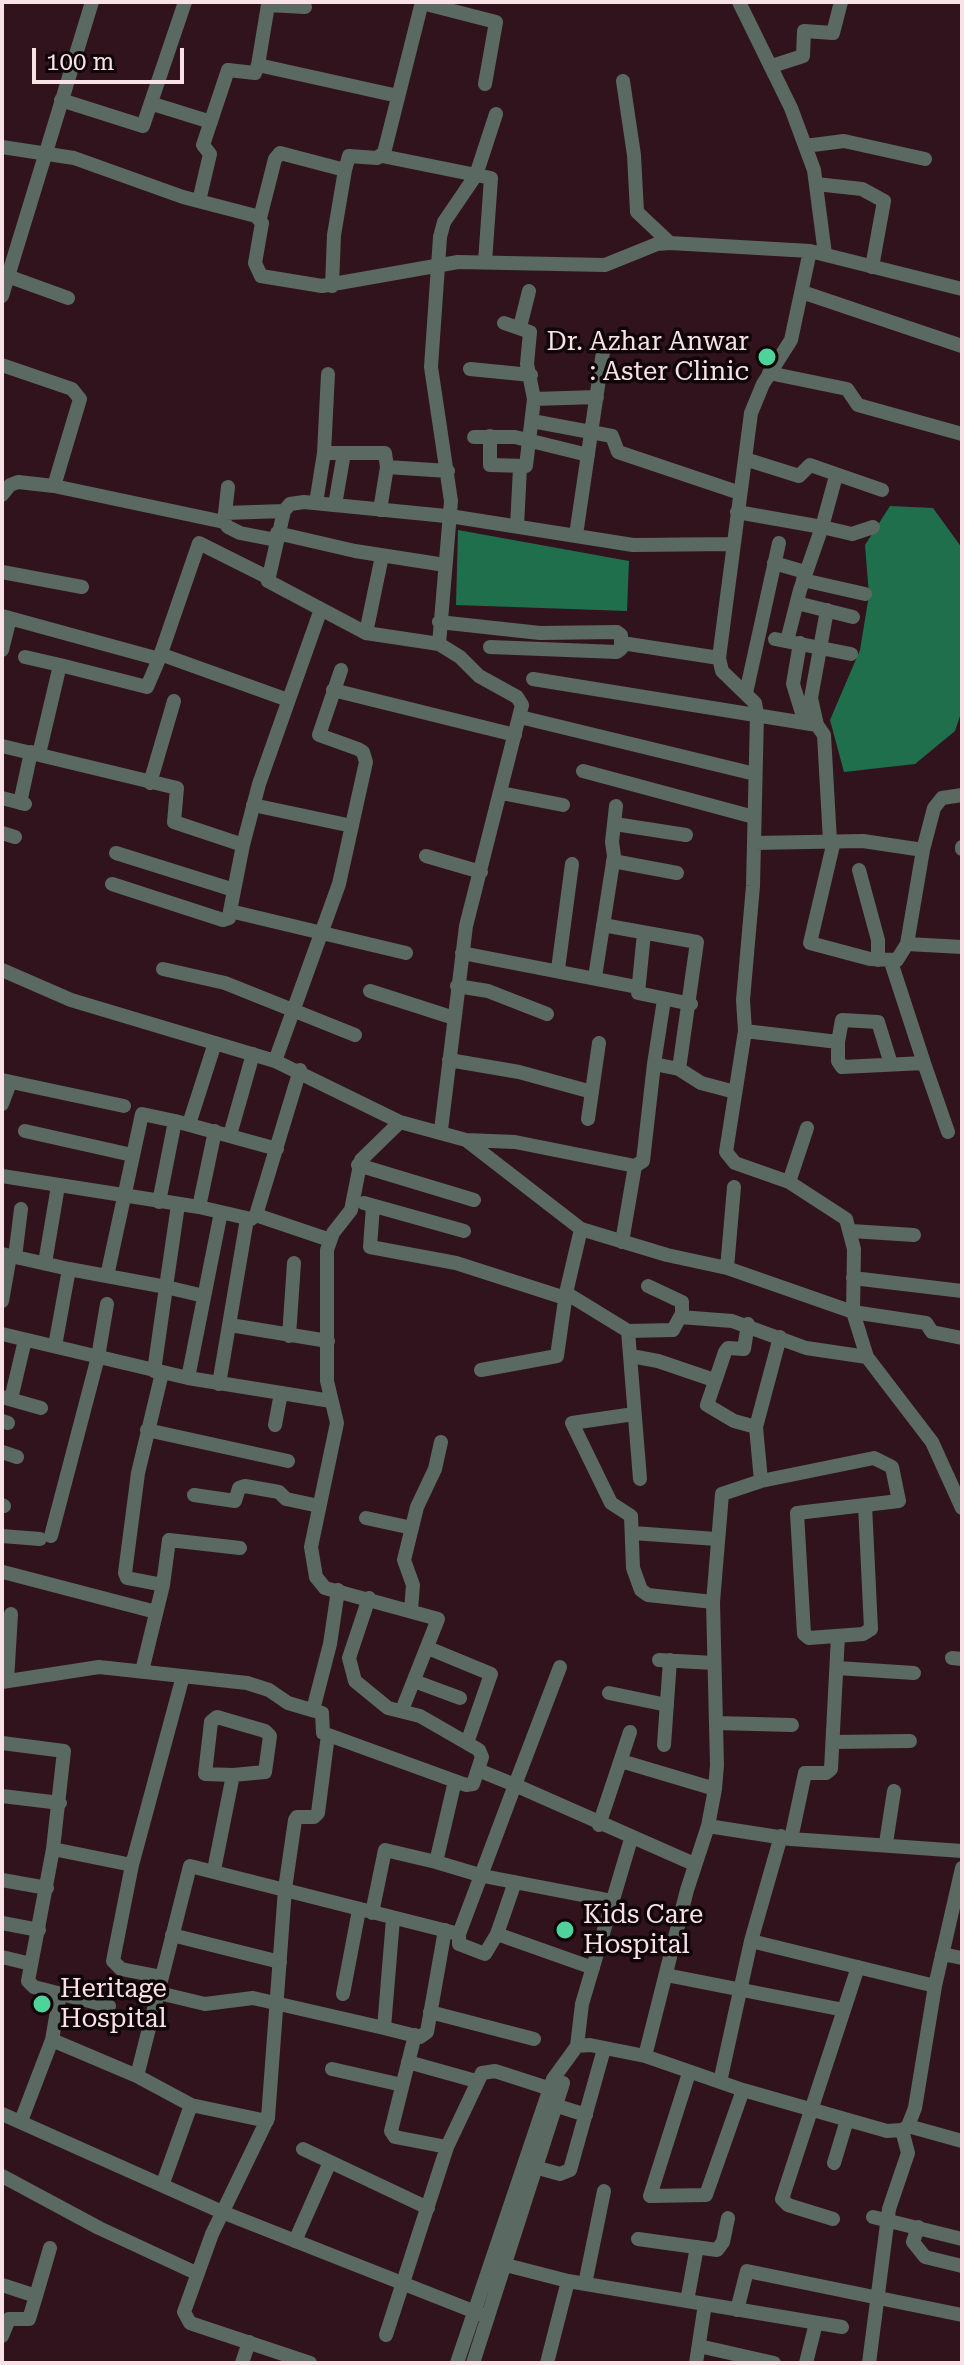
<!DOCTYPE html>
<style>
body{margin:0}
#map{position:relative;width:964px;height:2365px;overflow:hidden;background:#31131d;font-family:"Roboto Serif",serif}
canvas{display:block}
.frame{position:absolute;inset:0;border:4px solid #f8e2e8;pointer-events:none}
.scale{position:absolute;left:32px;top:48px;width:152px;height:36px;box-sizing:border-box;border:4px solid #f8e2e8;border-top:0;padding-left:10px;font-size:24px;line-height:28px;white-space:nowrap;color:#f8e2e8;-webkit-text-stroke:6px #100508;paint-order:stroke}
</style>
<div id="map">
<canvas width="964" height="2365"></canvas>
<div class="frame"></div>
<div class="scale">100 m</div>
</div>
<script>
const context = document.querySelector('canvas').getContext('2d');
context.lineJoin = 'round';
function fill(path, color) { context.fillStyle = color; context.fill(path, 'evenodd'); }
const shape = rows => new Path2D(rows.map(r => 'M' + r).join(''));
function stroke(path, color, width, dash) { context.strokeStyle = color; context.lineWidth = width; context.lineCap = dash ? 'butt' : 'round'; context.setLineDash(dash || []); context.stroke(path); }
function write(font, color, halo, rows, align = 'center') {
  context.font = font + ' "Roboto Serif",serif'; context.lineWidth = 7; context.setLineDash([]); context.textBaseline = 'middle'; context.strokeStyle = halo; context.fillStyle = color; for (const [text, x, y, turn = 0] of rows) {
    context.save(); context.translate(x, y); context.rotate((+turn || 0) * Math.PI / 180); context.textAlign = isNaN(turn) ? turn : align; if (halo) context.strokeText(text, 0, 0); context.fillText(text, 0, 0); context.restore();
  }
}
fill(shape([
 [890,506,933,508,962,548,962,710,955,731,915,764,844,772,830,720,860,650,869,595,865,545],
 [458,530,629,561,627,611,456,605]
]), '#1f6f4d');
stroke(shape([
 [739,2,791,108,814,170,825,254],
 [422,3,496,22,485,84],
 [258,65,268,5,305,7],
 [772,66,803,56,804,31,833,33,841,2],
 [623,81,634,155,637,212,670,243],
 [61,100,143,126,185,2],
 [153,104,211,122],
 [805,146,844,141,925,159],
 [2,147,74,158,183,197,256,216,262,223,255,263,261,276,322,286,458,262,605,265,657,244,670,243,810,251,962,289],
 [382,156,491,178,485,262],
 [816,184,862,189,884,201,872,267],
 [199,201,210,154,203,145,228,70,255,73,258,65,398,96],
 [260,218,275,159,280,153,345,170,349,156,377,158,384,153,422,2],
 [810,251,791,340,763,384,751,413,719,658,722,671,755,703,757,714,753,886,743,1000,745,1031,726,1152,735,1163,789,1182,846,1219,854,1249,853,1312,926,1323,932,1332,962,1338],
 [2,274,68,298],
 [332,286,334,235,345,170],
 [802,292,962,346],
 [2,296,92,2],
 [520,327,529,291],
 [2,365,72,389,80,399,54,486,18,482,10,485,2,495],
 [470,369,531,375],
 [769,373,847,389,858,405,962,434],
 [534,399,597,397],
 [532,421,612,436,618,452,740,493],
 [490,436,490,465,526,466,534,399,527,364,530,332,504,323],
 [474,437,515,437,588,455],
 [324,453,385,453,387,467,380,510],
 [745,459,799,476,810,465,882,490],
 [387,467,448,471],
 [836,476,822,527,852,534,873,527],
 [54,486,224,522],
 [228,487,224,522,228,527,240,533,276,540],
 [316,503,324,453,328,374],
 [335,505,344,453],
 [737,512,822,527,800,590,787,641],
 [225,513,284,511],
 [517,526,520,468],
 [277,533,355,551,445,565],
 [576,535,603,352],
 [774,563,805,572],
 [2,572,82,587],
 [803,580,865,594],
 [797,603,853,617],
 [2,616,159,659,147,687,60,665,39,754],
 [439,622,540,633,617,632,621,635,621,649,617,652,490,647],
 [366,633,382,556],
 [775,639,851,654],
 [622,643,719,658],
 [800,643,793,684,805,723],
 [439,644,366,633,268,581,284,511,290,504,304,502,456,517,633,545,733,544],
 [2,650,10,618],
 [160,654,288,700],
 [25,657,60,665],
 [159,659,199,543,267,577],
 [533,679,817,725,824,735,830,841],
 [333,690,515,735],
 [746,693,779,543],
 [520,717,755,774],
 [817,725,811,698,827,610],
 [2,746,177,788,174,822,243,845,259,784,321,609],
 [583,771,754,817],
 [150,783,174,701],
 [501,793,563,805],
 [2,798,25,804],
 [20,803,31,752],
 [253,805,352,826],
 [615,824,686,835],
 [2,833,15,837],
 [834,841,810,943,870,959,897,960,907,944,923,850,934,808,942,798,962,795],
 [754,843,863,841,923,850],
 [243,845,230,911,406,953],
 [962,847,962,849],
 [116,853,234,890],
 [426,856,481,872],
 [613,861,677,873],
 [859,870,878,940,878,960],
 [112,884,223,920,229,918,230,911],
 [603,925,697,942,679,1069],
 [644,933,638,993,691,1004],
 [907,944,962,947],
 [462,953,637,987],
 [891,962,924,1063],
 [163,969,225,983,355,1035],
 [558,969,572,864],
 [2,970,71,1000,275,1061,400,1122,466,1140,581,1229,667,1255,727,1268,853,1312,867,1357,932,1442,962,1508],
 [595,977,614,856,612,842,616,806],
 [457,986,488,991,547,1014],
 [370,991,454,1018],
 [745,1031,838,1042,838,1061,842,1067,924,1063,948,1132],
 [838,1042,842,1020,878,1022,891,1064],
 [449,1060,519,1072,592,1092],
 [275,1061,339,884,366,762,363,752,358,749,319,735,341,670],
 [654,1064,664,1000],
 [2,1080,124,1106],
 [2,1104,10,1083],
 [588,1119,599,1043],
 [400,1122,361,1160,351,1210,333,1233,327,1250,327,1381,337,1423,311,1547,316,1577,325,1588,438,1619,402,1710],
 [189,1124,215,1043],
 [441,1130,466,926,522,705,517,697,479,676,460,657,439,644,451,501,431,367,440,237,444,222,476,175,496,114],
 [25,1131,132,1155],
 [230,1135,253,1054],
 [466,1140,515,1142,635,1166,643,1161,654,1064,679,1069,701,1083,735,1092],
 [358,1165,474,1200],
 [2,1176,199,1207,251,1219,256,1215,330,1240],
 [789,1182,807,1128],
 [159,1202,175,1121,277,1149],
 [364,1203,464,1231],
 [373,1206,370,1247,456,1263,565,1298],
 [199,1207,215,1131],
 [256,1215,300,1070],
 [581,1229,566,1293,628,1331,640,1479],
 [851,1231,914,1235],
 [622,1242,635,1166],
 [2,1254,69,1269],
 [15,1257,21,1209],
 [45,1263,58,1186],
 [727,1268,734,1187],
 [107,1276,142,1114,175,1121],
 [853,1278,962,1291],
 [648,1286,682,1302,682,1318],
 [2,1301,10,1256],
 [748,1324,744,1349,728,1348,725,1352,707,1405,734,1421,756,1427],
 [230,1325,328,1341],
 [628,1331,673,1330,680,1317,732,1321,806,1348,867,1357],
 [2,1334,188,1378,331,1401],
 [289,1336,294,1263],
 [55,1346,69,1269,166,1287,178,1205],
 [631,1356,658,1361,714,1380],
 [481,1370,557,1356,566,1293],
 [154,1371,166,1287,204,1296],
 [188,1378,221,1212],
 [219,1384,247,1219],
 [2,1397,41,1408],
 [11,1399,25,1340],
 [634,1414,572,1423,611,1503,631,1516,633,1568,641,1590,648,1595,713,1602],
 [2,1421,8,1423],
 [275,1425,281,1393],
 [147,1430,288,1461],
 [2,1452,17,1457],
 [761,1481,756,1427,780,1337],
 [194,1495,235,1501,239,1488,245,1486,279,1492,286,1499,319,1506],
 [2,1505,4,1506],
 [366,1518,412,1528],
 [633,1533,716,1539],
 [2,1536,40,1539],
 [51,1536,98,1357,107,1304],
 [3,1572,156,1612],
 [163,1585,169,1540,240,1548],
 [411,1610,413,1585,404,1560,417,1507,435,1469,441,1442],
 [428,1648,491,1674,467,1743],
 [952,1658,962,1659],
 [659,1660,714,1663],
 [560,1667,515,1785,694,1864],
 [837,1668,914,1673],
 [142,1671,163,1585,127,1578,125,1573,138,1473,162,1373],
 [7,1681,11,1614],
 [414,1681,460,1698],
 [2,1682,99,1667,247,1683,269,1690,288,1703,322,1713,323,1733,466,1785,473,1784,482,1757,479,1750,420,1716,388,1708,355,1681,349,1658,369,1598],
 [609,1693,667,1705],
 [313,1710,330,1644,338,1590],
 [716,1723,792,1725],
 [833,1742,910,1741],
 [2,1743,64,1751,53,1849],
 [664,1745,670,1660],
 [621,1761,715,1789],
 [455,1781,436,1862,483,1876,613,1901],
 [2,1796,60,1803],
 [599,1825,630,1732],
 [708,1826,791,1839,962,1851],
 [791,1839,805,1773,826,1773,831,1769,838,1636],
 [886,1843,894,1791],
 [214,1870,233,1775,265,1772,270,1736,265,1731,217,1717,211,1722,205,1774,233,1775],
 [2,1880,47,1888],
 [515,1882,497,1934,593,1968],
 [372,1913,385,1850,436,1862],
 [393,1919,384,2028,420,2037,427,2032,445,1930],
 [2,1923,39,1930],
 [459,1934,459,1944,485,1954,497,1934],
 [172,1935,280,1962],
 [751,1941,935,1986],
 [942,1954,962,1958],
 [2,1957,31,1964],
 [666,1975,844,2010],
 [162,1977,121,1969,113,1961,132,1865,183,1676],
 [159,1993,205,2004,253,1998,384,2028],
 [343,1994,359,1910],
 [109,2006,34,1987,28,1981,53,1849,132,1865],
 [430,2012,534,2039],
 [415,2035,391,2131,395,2137,447,2147],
 [52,2040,60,1994],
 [577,2046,582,2004,631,1839],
 [645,2056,687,1890,708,1826,715,1789,717,1765,713,1602,722,1494,761,1481,874,1458,892,1467,899,1501,797,1513,804,1634,809,1638,863,1634,871,1629,865,1505],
 [408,2062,476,2081],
 [332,2069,402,2085],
 [689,2073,650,2196,706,2195,743,2090],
 [137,2076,190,1866,459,1934,515,1785,478,1770],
 [720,2082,751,1941,781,1836],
 [548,2103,586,2115],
 [191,2105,267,2121],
 [2,2114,222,2212,488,2317],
 [21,2121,52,2040,137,2076,191,2105,163,2183],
 [908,2126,962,2141],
 [303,2149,428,2208],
 [834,2163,847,2120],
 [527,2165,560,2174,570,2170,604,2049],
 [2,2176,99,2228,196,2273],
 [873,2217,962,2239],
 [833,2219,788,2205,782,2199,858,1967],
 [918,2227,913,2242,925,2257,962,2266],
 [638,2239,717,2250,723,2242,728,2218],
 [295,2241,330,2162],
 [498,2263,568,2281,705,2304,696,2363],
 [585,2284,604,2191],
 [2,2285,36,2296,50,2248],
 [687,2301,697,2247],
 [705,2304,842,2327],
 [737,2310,747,2271,962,2315],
 [386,2335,447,2147,482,2073,495,2071,560,2092],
 [2,2336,9,2319,29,2319,36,2296],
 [699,2346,774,2363],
 [242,2363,249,2342],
 [310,2363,190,2323,184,2312,212,2234,268,2118,285,1889,295,1820,297,1817,314,1817,318,1813,328,1735],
 [457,2363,553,2079,577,2046,590,2045,645,2056,743,2090,887,2131,902,2130,908,2126,915,2108,935,1986,962,1868],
 [473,2363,563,2083],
 [547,2363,568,2281],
 [806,2363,816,2323],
 [869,2363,889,2209,908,2153,902,2130]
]), '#5a6961', 14);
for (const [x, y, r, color] of [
 [767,357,10,"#4ed39a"],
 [565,1930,10,"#4ed39a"],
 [42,2004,10,"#4ed39a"]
]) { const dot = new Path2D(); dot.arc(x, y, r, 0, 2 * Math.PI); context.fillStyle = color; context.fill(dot); stroke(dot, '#100508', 3); }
write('26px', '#f8e2e8', '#100508', [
 ["Dr. Azhar Anwar",749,342,"right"],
 [": Aster Clinic",749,372,"right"],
 ["Kids Care",583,1915],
 ["Hospital",583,1945],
 ["Heritage",60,1989],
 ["Hospital",60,2019]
], 'left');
</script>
